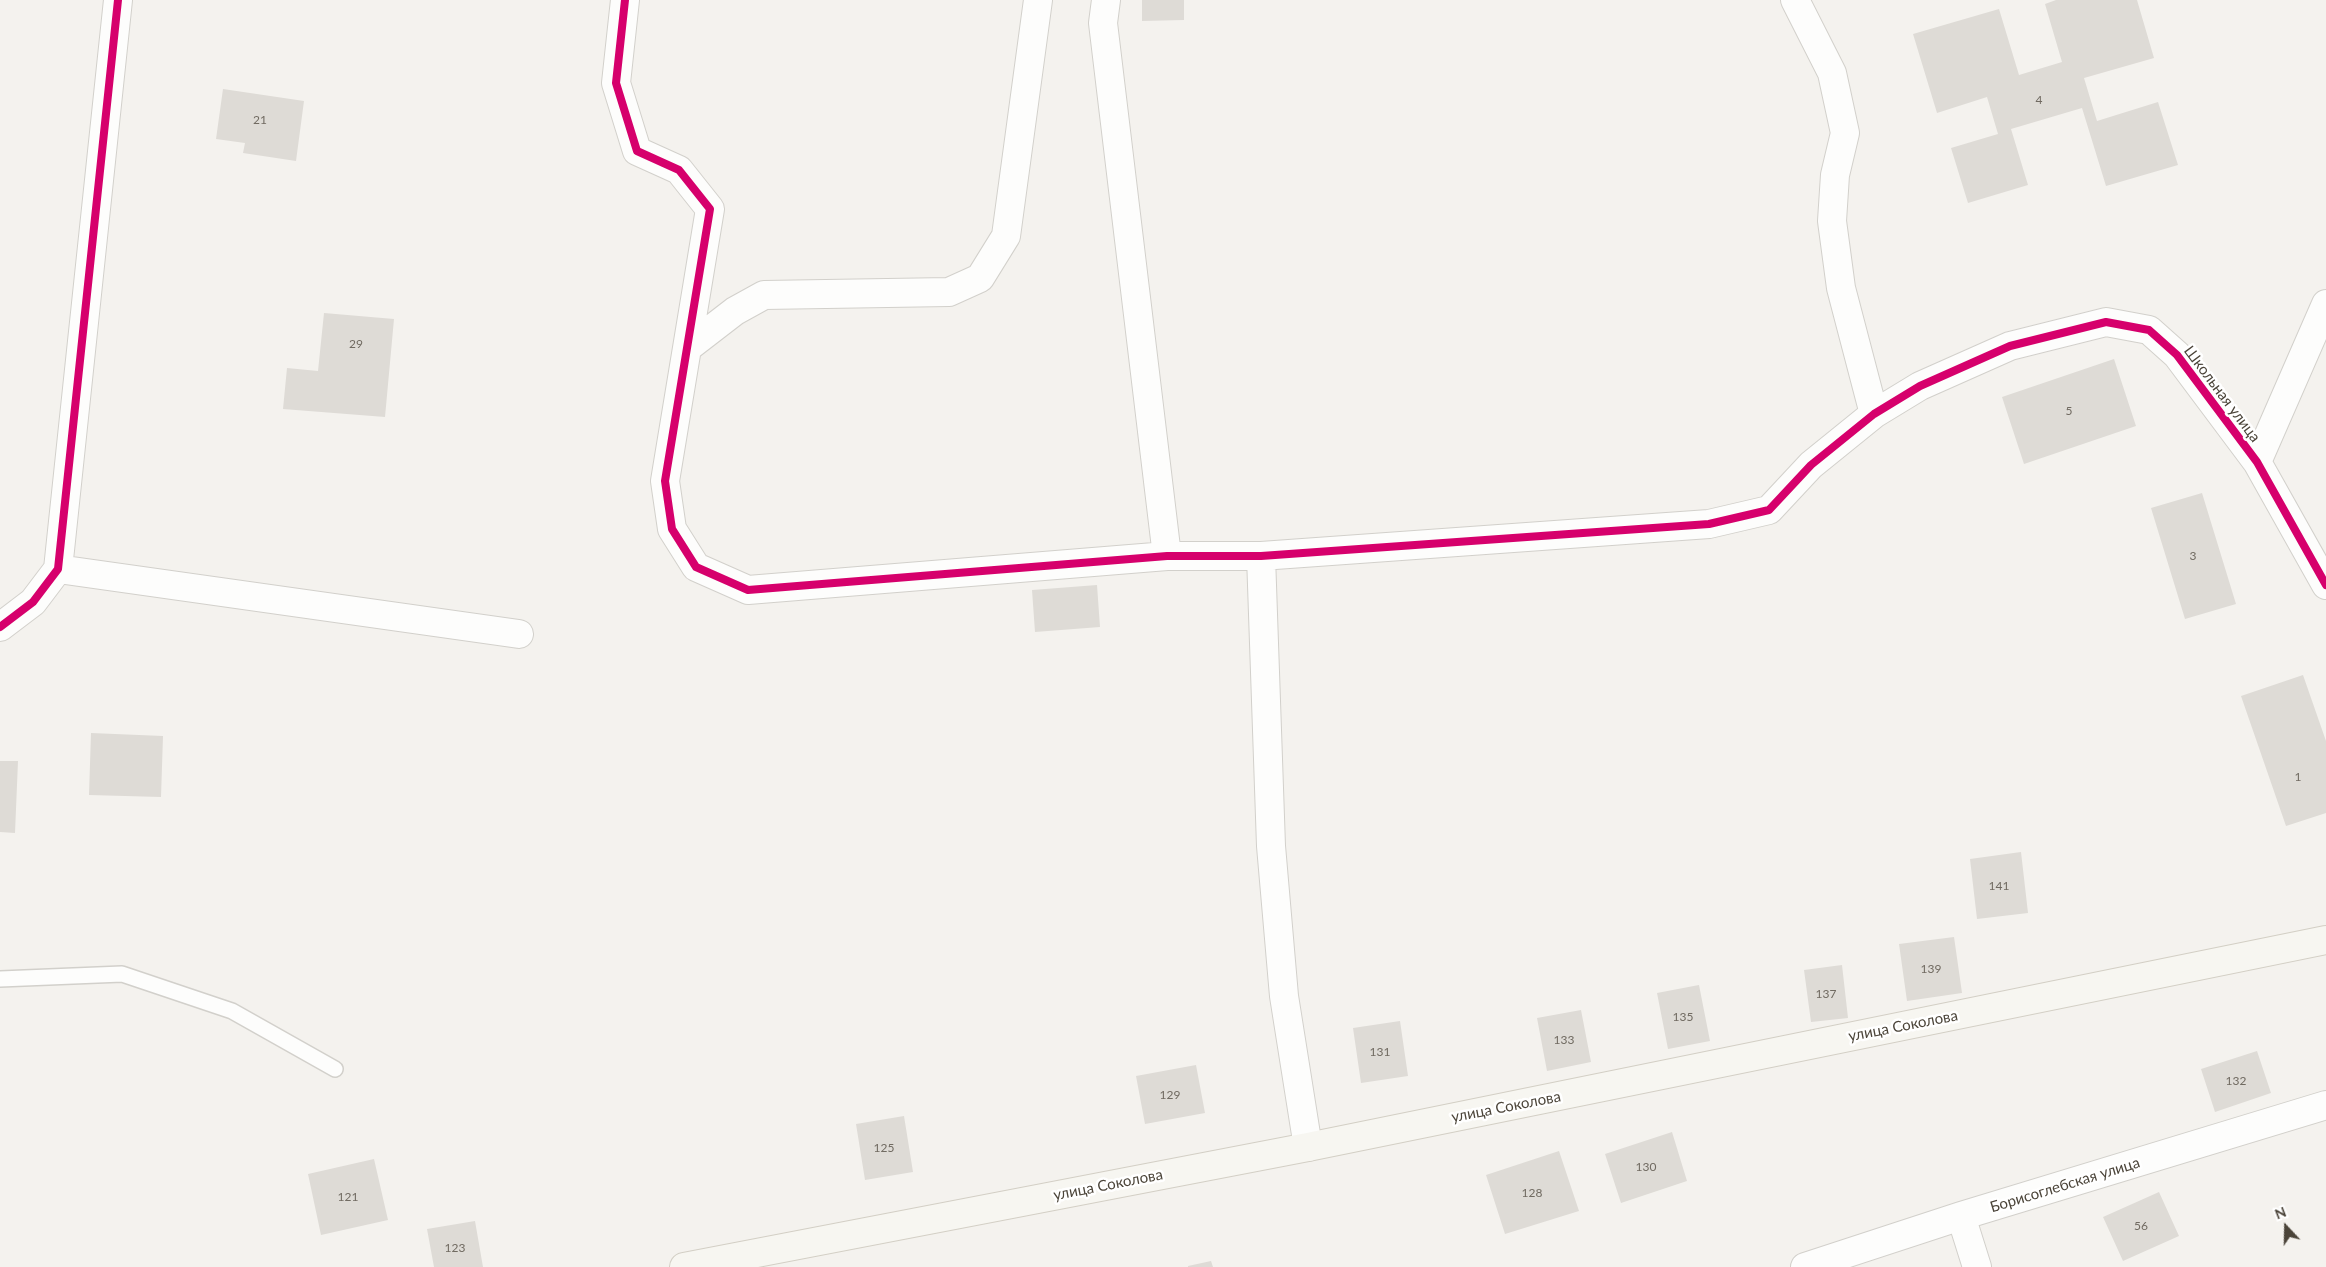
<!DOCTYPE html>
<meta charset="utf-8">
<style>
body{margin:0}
#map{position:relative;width:2326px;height:1267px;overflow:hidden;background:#f4f2ee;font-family:Lato,sans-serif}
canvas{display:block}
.north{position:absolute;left:2261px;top:1202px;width:50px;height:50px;-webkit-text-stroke:4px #fff;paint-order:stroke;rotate:339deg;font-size:14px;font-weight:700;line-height:20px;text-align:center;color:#4b4439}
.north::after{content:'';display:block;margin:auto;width:18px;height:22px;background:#4b4439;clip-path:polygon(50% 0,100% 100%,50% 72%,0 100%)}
</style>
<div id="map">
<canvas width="2326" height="1267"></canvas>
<div class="north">N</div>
</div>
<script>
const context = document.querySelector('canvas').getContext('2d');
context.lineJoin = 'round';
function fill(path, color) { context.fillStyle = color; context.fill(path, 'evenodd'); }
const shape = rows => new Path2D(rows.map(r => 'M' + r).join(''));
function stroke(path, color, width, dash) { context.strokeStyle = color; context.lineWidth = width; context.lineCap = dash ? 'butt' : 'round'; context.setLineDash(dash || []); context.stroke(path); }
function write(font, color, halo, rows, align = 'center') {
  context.font = font + ' Lato,sans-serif'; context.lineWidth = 5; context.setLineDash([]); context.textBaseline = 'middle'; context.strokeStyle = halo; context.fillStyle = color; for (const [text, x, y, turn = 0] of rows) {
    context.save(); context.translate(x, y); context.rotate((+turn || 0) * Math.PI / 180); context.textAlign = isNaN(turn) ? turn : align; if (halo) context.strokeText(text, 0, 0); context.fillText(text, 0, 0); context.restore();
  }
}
fill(shape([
 [1142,0,1184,0,1184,20,1142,21],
 [2056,0,2137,0,2154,58,2084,78,2097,121,2158,102,2178,165,2106,186,2082,108,2011,129,2028,185,1968,203,1951,148,1998,134,1987,97,1937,113,1913,34,1999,9,2019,75,2062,62,2045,4],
 [223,89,304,101,296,161,243,153,245,143,216,139],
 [324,313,394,319,385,417,283,409,287,368,318,371],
 [2114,359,2136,426,2024,464,2002,397],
 [2202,493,2236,604,2185,619,2151,508],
 [1097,585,1100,627,1035,632,1032,590],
 [2303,675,2326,741,2326,813,2286,826,2241,696],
 [91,733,163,736,161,797,89,795],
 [0,761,18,761,15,833,0,832],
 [2021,852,2028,913,1977,919,1970,859],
 [1954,937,1962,993,1907,1001,1899,944],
 [1842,965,1848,1018,1811,1022,1804,970],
 [1699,985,1710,1041,1668,1049,1657,993],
 [1581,1010,1591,1062,1547,1071,1537,1018],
 [1400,1021,1408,1076,1361,1083,1353,1028],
 [2257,1051,2271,1093,2215,1112,2201,1069],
 [1196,1065,1205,1113,1145,1124,1136,1076],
 [904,1116,913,1172,865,1180,856,1124],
 [1672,1132,1687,1181,1621,1203,1605,1154],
 [1559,1151,1579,1211,1505,1234,1486,1175],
 [374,1159,388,1220,321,1235,308,1174],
 [2159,1192,2179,1236,2123,1261,2103,1217],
 [475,1221,483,1267,434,1267,427,1229],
 [1211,1261,1213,1267,1188,1267,1188,1266]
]), '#dedbd6');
const service = shape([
 [0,979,122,974,232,1011,335,1069]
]);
const minor = shape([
 [625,0,616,83,637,151,679,170,710,209,665,481,672,529,696,567,748,590,1167,556,1261,556,1709,524,1769,510,1811,465,1874,414,1920,386,2010,346,2106,322,2149,330,2177,355,2257,462,2326,585],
 [1106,0,1103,23,1167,556],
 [1795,0,1832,73,1845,133,1835,175,1832,221,1841,288,1874,414],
 [687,348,735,311,764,295,949,292,980,278,1006,236,1038,0],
 [2257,462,2326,304],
 [1261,556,1271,846,1284,996,1308,1147],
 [58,569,519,634],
 [0,627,33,602,58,569,118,0],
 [1961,1216,1977,1267],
 [1805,1267,1961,1216,2326,1105]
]);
const secondary = shape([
 [684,1267,1308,1147,2326,940]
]);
stroke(service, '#d2d0cb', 18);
stroke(minor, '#d2d0cb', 30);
stroke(secondary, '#d3cfc5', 30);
stroke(service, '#fdfdfc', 15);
stroke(minor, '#fdfdfc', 28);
stroke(secondary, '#f7f6f1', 28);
stroke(shape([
 [625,0,616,83,637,151,679,170,710,209,665,481,672,529,696,567,748,590,1167,556,1261,556,1709,524,1769,510,1811,465,1874,414,1920,386,2010,346,2106,322,2149,330,2177,355,2257,462,2326,585],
 [0,627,33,602,58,569,118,0]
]), '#d6006c', 8);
write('12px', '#706a61', null, [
 ["4",2039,100],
 ["21",260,120],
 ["29",356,344],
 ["5",2069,411],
 ["3",2193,556],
 ["1",2298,777],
 ["141",1999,886],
 ["139",1931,969],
 ["137",1826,994],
 ["135",1683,1017],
 ["133",1564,1040],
 ["131",1380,1052],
 ["132",2236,1081],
 ["129",1170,1095],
 ["125",884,1148],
 ["130",1646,1167],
 ["128",1532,1193],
 ["121",348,1197],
 ["56",2141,1226],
 ["123",455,1248]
]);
write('15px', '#4b4439', '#fff', [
 ["Школьная улица",2222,394,53],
 ["улица Соколова",1903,1026,-11],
 ["улица Соколова",1506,1107,-11],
 ["улица Соколова",1108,1185,-11],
 ["Борисоглебская улица",2065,1185,-17]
]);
</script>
